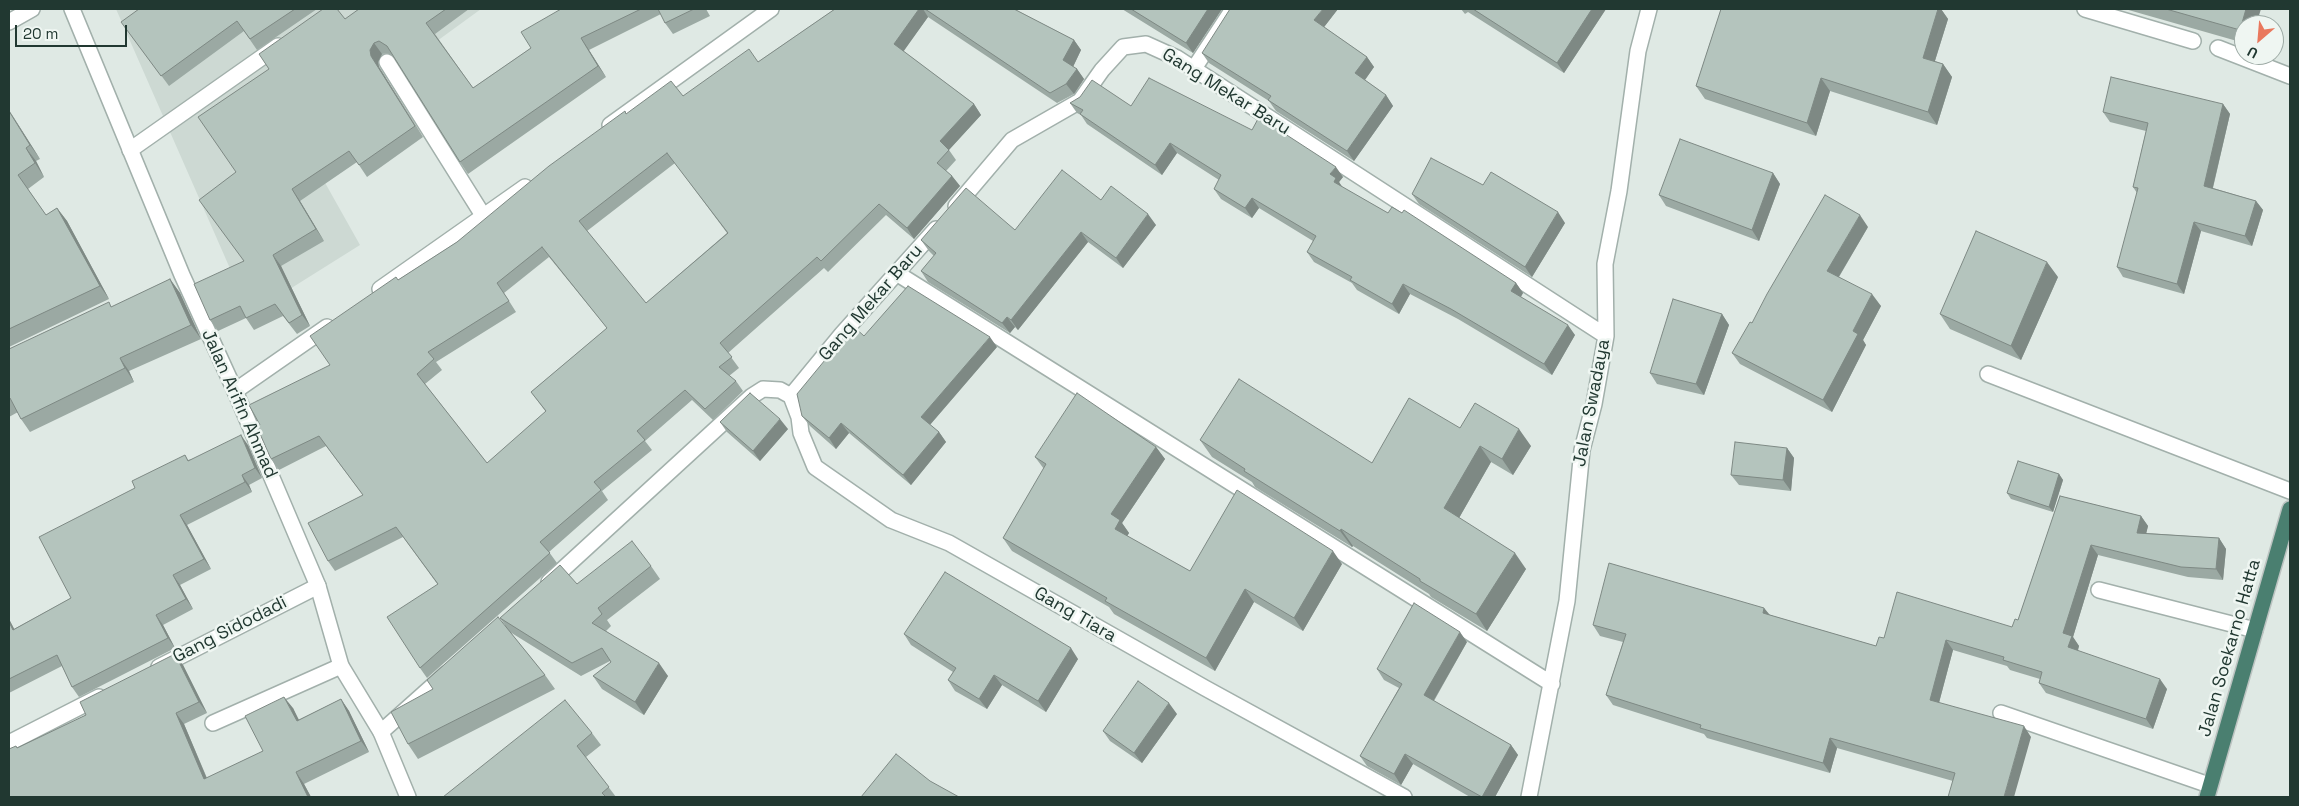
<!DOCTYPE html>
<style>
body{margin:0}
#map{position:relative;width:2299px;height:806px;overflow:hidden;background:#dfe9e4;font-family:"Space Grotesk",sans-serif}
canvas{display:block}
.frame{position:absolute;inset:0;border:10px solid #213831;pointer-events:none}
.north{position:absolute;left:2234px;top:15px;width:50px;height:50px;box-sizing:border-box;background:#eff6f2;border:1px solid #9daaa5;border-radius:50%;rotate:207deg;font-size:14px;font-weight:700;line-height:20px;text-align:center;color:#213831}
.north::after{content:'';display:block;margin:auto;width:18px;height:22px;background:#e9785d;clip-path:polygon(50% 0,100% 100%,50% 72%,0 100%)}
.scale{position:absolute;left:15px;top:25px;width:112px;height:22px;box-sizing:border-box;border:2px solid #213831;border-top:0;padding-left:6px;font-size:15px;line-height:18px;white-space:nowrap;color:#213831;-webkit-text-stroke:4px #eff6f2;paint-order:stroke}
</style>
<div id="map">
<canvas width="2299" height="806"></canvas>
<div class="frame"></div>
<div class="north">U</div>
<div class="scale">20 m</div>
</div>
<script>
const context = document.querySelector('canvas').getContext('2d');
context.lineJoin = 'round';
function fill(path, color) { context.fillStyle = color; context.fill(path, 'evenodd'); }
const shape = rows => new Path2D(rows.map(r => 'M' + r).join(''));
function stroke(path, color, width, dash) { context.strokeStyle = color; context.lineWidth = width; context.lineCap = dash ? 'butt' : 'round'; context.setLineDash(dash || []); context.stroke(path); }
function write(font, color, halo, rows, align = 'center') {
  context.font = font + ' "Space Grotesk",sans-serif'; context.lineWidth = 5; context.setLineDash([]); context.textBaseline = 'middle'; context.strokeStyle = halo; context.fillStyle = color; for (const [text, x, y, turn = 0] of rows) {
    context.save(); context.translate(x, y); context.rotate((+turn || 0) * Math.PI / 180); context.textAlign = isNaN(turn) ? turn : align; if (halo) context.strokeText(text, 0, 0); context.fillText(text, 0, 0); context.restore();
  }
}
fill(shape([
 [116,9,481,9,301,140,360,245,250,314]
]), '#cdd9d3');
const service = shape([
 [2085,9,2193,41],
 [2218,48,2290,76],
 [387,62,484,217],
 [130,150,278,46],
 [1988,374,2290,491],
 [2099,590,2255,630],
 [213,723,341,666]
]);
const minor = shape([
 [9,22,32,9],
 [1193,70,1233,9],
 [610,125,771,9],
 [956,206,1012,140,1080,101,1102,70,1123,47,1146,44,1177,58,1606,336],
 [898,274,1552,684],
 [380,289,525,187],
 [235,391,327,327],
 [791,396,842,334,936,229],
 [791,396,799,417,801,433,815,467,891,520,949,543,1205,688,1404,797],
 [549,582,752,396,763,389,780,390,791,396],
 [159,667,318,586],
 [2001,713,2209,785],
 [381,732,446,674],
 [9,743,99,697],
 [1529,797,1567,601,1582,450,1594,404,1606,336,1605,264,1619,191,1638,51,1649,9]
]);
const tertiary = shape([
 [72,9,182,275,235,391,318,586,341,666,381,732,408,797]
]);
const trunk = shape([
 [2207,797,2290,509]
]);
stroke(service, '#a2b0ab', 18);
stroke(minor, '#a2b0ab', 18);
stroke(tertiary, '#a2b0ab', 18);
stroke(trunk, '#bcc3c1', 18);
stroke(service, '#fff', 15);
stroke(minor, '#fff', 15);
stroke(tertiary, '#fff', 15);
stroke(trunk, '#4a7f70', 15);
fill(shape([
 [139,9,317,9,257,50,244,31,169,86,129,32],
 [359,9,469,9,435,34,473,88,531,48,561,9,706,9,710,16,673,34,665,23,661,14,589,50,606,77,468,174,460,162,394,56,387,53,382,54,378,62,379,67,423,137,367,177,357,162,300,201,324,241,281,266,310,326,297,334,283,316,254,330,246,318,218,331,210,320,243,261,236,172],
 [835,9,1014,9,1074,40,1081,50,1073,67,1077,69,1084,79,1074,94,1057,103,928,17,903,51,974,104,981,115,949,150,956,160,946,171,952,176,960,186,914,239,886,215,828,272,824,268,728,353,739,368,729,376,736,381,743,391,713,420,692,400,645,441,652,450,602,491,608,500,549,552,557,563,427,678,420,668,438,585,403,537,335,571,328,561,363,495,326,446,279,470,271,459,260,425,330,365,398,280,457,242,627,114,683,96,758,62],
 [675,163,727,233,646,303,587,231],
 [549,257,607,328,531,392,546,412,487,463,425,384,442,370,436,362,516,312,504,293],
 [1122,9,1222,9,1193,53],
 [1338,9,1324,27,1367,57,1374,67,1365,80,1386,95,1393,106,1354,161,1276,111,1269,101,1209,63,1202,53],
 [1461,9,1606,9,1564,73,1468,12,1465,14],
 [1721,9,1941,9,1948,19,1935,61,1943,64,1952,77,1937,125,1830,91,1816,136,1705,99,1696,86],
 [2125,9,2261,9,2244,25,2244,43],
 [1070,103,1131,106,1343,177,1339,182,1342,187,1388,213,1516,283,1523,293,1521,297,1575,335,1552,375,1458,319,1410,294,1399,314,1357,290,1352,283,1314,262,1307,252,1313,241,1259,208,1252,218,1221,199,1214,189,1219,180,1177,153,1162,175,1087,124,1081,115,1077,113],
 [2223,104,2230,114,2213,188,2256,201,2263,210,2252,246,2201,231,2184,294,2123,277,2117,267,2137,193,2133,187,2146,131,2110,122,2103,112],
 [9,110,40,159,36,161,44,177,28,189,46,215,57,208,67,221,109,299,9,347],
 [1773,173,1780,184,1759,241,1666,206,1659,195],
 [1412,194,1565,223,1532,277,1419,204],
 [1101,200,1156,225,1123,268,1088,242,1018,330,1015,327,1010,333,928,282,921,271,934,256,929,251,921,240,1015,230],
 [1868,227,1839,277,1881,306,1863,340,1866,345,1832,412,1740,364,1732,353,1752,323],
 [2058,277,2021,360,1950,329,1940,314],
 [170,279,180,293,201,339,129,371,134,382,30,432,21,419,18,412,9,417,9,349,112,307],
 [1722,314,1729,325,1704,395,1657,384,1650,373],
 [997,347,930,425,939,432,946,442,911,485,849,433,836,449,810,426,802,416],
 [720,422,788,429,760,461,727,432],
 [1460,428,1531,446,1513,475,1491,462,1459,518,1526,569,1487,631,1431,597,1429,594,1353,546,1352,547,1255,487,1252,482,1212,457,1200,440,1372,463],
 [248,445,262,478,249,485,252,492,187,525,211,569,180,585,193,609,163,625,175,648,79,697,72,687,62,666,9,693,9,619,14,629,71,598,135,488,185,455,188,460],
 [1156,447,1165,459,1122,523,1129,533,1127,536,1190,571,1342,564,1303,631,1254,602,1215,671,1114,614,1109,607,1012,551,1003,538,1044,469,1035,457],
 [1787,448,1794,458,1791,491,1739,485,1731,475],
 [2059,474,2063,480,2053,512,2011,499,2007,493],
 [2060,496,2141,516,2148,526,2146,533,2219,538,2226,549,2223,580,2188,577,2098,555,2073,637,2079,646,2078,651,2167,689,2153,729,2046,693,2039,683,2040,679,2010,670,2007,666,1953,650,1939,703,2031,737,1953,781,1837,748,1830,773,1707,738,1704,734,1613,705,1606,695,1623,642,1600,636,1593,625,1764,608,1770,615,1876,646,1884,638,2012,627,2018,620],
 [651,566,660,579,607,620,611,626,606,631,668,676,644,715,602,689,593,676,611,662,610,661,581,676,510,632,545,675,555,689,418,759,408,744,433,689,505,625,500,618,577,584],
 [904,634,1078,659,1046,712,1002,685,987,709,955,691,948,680,953,672,911,645],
 [1467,642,1434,701,1511,745,1518,755,1495,797,1470,797,1413,764,1401,785,1367,766,1360,756,1399,688,1384,680,1377,669],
 [183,665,207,713,184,724,207,778,263,751,293,708,298,720,341,699,349,711,369,752,304,784,311,797,9,797,17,748,86,715],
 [1177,714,1142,763,1110,741,1103,731],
 [592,733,601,745,586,757,616,797,443,797]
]), '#9ba9a3');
fill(shape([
 [919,9,923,9,928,17,901,55,894,44],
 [1208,9,1222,9,1193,53,1186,43],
 [1323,9,1338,9,1321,31,1314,20],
 [1592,9,1606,9,1564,73,1557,63],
 [1938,9,1941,9,1948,19,1932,70,1923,58],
 [2246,9,2261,9,2256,25,2244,25,2244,35,2240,30],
 [581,38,589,50,606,77,598,66],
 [1074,40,1081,50,1071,71,1063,60],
 [374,43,382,54,378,62,379,67,423,137,371,56,370,50],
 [1367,57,1374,67,1362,84,1355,73],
 [1943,64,1952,77,1937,125,1928,112],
 [1077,69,1084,79,1074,94,1066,84],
 [1821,78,1830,91,1816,136,1807,123],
 [1386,95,1393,106,1354,161,1347,151],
 [974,104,981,115,947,152,940,141],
 [2223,104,2230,114,2211,195,2204,186],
 [9,110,14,118,40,159,30,145],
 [1170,143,1177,153,1162,175,1155,165],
 [26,148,36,161,44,177,35,163],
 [1336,167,1343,177,1339,182,1343,188,1334,182,1330,174],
 [1773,173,1780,184,1759,241,1752,230],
 [952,176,960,186,914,239,907,228],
 [292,189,300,201,324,241,316,229],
 [1252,198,1259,208,1252,218,1245,208],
 [2256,201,2263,210,2252,246,2245,236],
 [57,208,67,221,109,299,100,286],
 [1558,212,1565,223,1532,277,1525,267],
 [1148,214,1156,225,1123,268,1116,258],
 [1860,215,1868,227,1835,283,1827,271],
 [2194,222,2201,231,2184,294,2177,284],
 [1081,232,1088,242,1018,330,1011,320],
 [273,255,281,266,310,326,302,315],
 [2047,262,2058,277,2021,360,2011,346],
 [170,279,180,293,201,339,191,325],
 [1516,283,1523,293,1518,301,1511,291],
 [1403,284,1410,294,1399,314,1392,304],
 [1872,294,1881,306,1863,340,1866,345,1832,412,1823,400,1853,331],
 [1722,314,1729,325,1704,395,1696,384],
 [1007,317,1015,327,1010,333,1002,323],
 [1568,325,1575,335,1552,375,1544,364],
 [990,337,997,347,928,427,921,417],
 [120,358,129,371,134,382,125,368],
 [780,419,788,429,760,461,753,451],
 [841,423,849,433,836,449,829,438],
 [1519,429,1531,446,1513,475,1502,459],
 [939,432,946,442,911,485,903,475],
 [241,435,248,445,262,478,255,468],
 [1480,446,1491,462,1455,525,1444,508],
 [1156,447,1165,459,1122,523,1129,533,1124,542,1115,529,1111,514],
 [1787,448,1794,458,1791,491,1783,480],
 [2059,474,2063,480,2053,512,2049,507],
 [242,475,249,485,252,492,245,482],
 [180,515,187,525,211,569,204,559],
 [2141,516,2148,526,2144,543,2137,533],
 [1341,529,1353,546,1352,547,1340,531],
 [2219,538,2226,549,2223,580,2216,569],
 [2091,545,2098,555,2073,637,2079,646,2075,658,2068,647,2063,633],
 [1333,551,1342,564,1303,631,1294,618],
 [1515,553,1526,569,1487,631,1476,614],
 [173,575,180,585,193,609,186,599],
 [1245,589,1254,602,1215,671,1206,658],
 [1764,608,1772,618,1763,613],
 [156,615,163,625,175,648,168,638],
 [9,619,20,640,13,630,9,622],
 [1460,632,1467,642,1431,705,1424,695],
 [1946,640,1953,650,1937,710,1930,700],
 [1071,648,1078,659,1046,712,1038,701],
 [175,654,183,665,207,713,199,702],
 [659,663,668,676,644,715,635,702],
 [994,675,1002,685,987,709,979,699],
 [2160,679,2167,689,2153,729,2146,719],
 [284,697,293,708,305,732,297,721],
 [341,699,349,711,369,752,361,741],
 [1169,703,1177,714,1142,763,1134,753],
 [176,713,184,724,212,791,204,779],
 [2024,726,2031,737,2014,797,2004,797],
 [1830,738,1837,748,1830,773,1823,763],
 [1511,745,1518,755,1495,797,1482,797],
 [1405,754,1413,764,1401,785,1394,774],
 [296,772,304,784,311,797,308,797]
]), '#7e8984');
const building = shape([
 [139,9,295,9,250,39,237,21,161,76,121,22,139,9],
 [323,9,337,9,345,19,359,9,446,9,426,23,473,88,531,48,521,32,561,9,641,9,581,38,598,66,460,162,387,46,379,41,374,43,370,50,371,56,415,126,359,165,349,151,292,189,316,229,273,255,302,315,289,323,275,304,246,318,240,306,210,320,194,284,244,261,199,200,236,172,198,117,269,69,259,54,323,9],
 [658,9,694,9,665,23,658,9],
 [835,9,919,9,894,44,974,104,940,141,949,150,937,163,952,176,907,228,879,204,821,261,817,257,720,343,732,357,719,367,736,381,705,409,685,390,637,431,645,440,594,482,601,490,540,542,550,553,420,668,387,617,438,584,396,527,328,561,308,523,363,495,319,436,271,459,257,427,260,425,249,405,330,365,310,336,396,277,398,280,457,242,549,166,625,111,626,114,671,81,683,96,749,49,758,62,835,9],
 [667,153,728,233,646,303,579,221,667,153],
 [542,247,607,328,531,392,546,411,487,463,417,374,434,359,428,352,509,301,497,283,542,247],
 [925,9,1014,9,1074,40,1063,60,1077,69,1066,84,1050,93,925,9],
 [1131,9,1208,9,1186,43,1131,9],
 [1230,9,1323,9,1314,20,1367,57,1355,73,1386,95,1347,151,1268,100,1271,96,1202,53,1230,9],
 [1473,9,1592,9,1557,63,1473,9],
 [1721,9,1938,9,1923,58,1943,64,1928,112,1821,78,1807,123,1696,86,1721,9],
 [2166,9,2246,9,2240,30,2166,9],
 [2111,77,2223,104,2204,186,2256,201,2245,236,2194,222,2177,284,2117,267,2138,188,2133,187,2148,123,2103,112,2111,77],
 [1149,78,1252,130,1259,117,1336,167,1330,174,1336,178,1334,182,1388,213,1392,207,1402,213,1404,210,1516,283,1511,291,1568,325,1544,364,1451,309,1403,284,1392,304,1350,280,1352,277,1307,252,1316,236,1252,198,1245,208,1214,189,1221,175,1170,143,1155,165,1080,114,1083,110,1070,103,1080,97,1092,80,1131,106,1149,78],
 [9,111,30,145,26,148,35,163,18,175,46,215,57,208,100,286,9,329,9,111],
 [1680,139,1773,173,1752,230,1659,195,1680,139],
 [1431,158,1483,185,1491,172,1558,212,1525,267,1412,194,1431,158],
 [1062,170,1101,200,1111,186,1148,214,1116,258,1081,232,1011,320,1007,317,1002,323,921,271,936,253,921,240,966,188,1015,230,1062,170],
 [1825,195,1860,215,1827,271,1872,294,1853,331,1858,334,1823,400,1732,353,1750,322,1752,323,1767,294,1825,195],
 [1976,231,2047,262,2011,346,1940,314,1976,231],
 [170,279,191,325,120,358,125,368,21,419,10,398,9,399,9,349,109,302,111,307,170,279],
 [908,286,990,337,921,417,939,432,903,475,841,423,829,438,802,416,797,394,853,326,864,336,908,286],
 [1673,299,1722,314,1696,384,1650,373,1673,299],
 [1239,379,1372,463,1409,398,1460,428,1475,403,1519,429,1502,459,1480,446,1444,508,1515,553,1476,614,1420,581,1420,579,1341,529,1340,531,1244,471,1245,469,1200,440,1239,379],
 [750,393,780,419,753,451,720,422,750,393],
 [1077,393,1156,447,1111,514,1120,520,1115,529,1190,571,1237,490,1333,551,1294,618,1245,589,1206,658,1105,601,1107,598,1003,538,1046,464,1035,457,1077,393],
 [241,435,255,468,242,475,245,482,180,515,204,559,173,575,186,599,156,615,168,638,72,687,57,655,9,679,9,622,13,630,71,598,39,537,135,488,132,481,185,455,188,461,241,435],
 [1735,442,1787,448,1783,480,1731,475,1735,442],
 [2018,461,2059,474,2049,507,2007,493,2018,461],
 [2060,496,2141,516,2137,533,2219,538,2216,569,2181,567,2091,545,2063,633,2072,636,2068,647,2160,679,2146,719,2039,683,2042,672,2003,660,2004,657,1946,640,1930,700,2024,726,2004,797,2006,797,1948,797,1955,773,1830,738,1823,763,1700,728,1701,725,1606,695,1626,634,1593,625,1609,563,1764,608,1763,613,1876,646,1879,637,1884,638,1897,592,2012,627,2015,619,2018,620,2060,496],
 [632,541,651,566,598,608,602,614,592,623,659,663,635,702,593,676,611,662,602,648,572,663,500,618,560,565,577,584,632,541],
 [945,572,1071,648,1038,701,994,675,979,699,948,680,956,668,904,634,945,572],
 [1414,603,1460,632,1424,695,1511,745,1482,797,1405,754,1394,774,1360,756,1402,684,1377,669,1414,603],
 [498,617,545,675,408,744,391,712,433,689,427,680,498,617],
 [175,654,199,702,176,713,204,779,263,751,245,716,284,697,297,721,341,699,361,741,296,772,308,797,9,797,9,749,16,746,17,748,86,715,80,702,175,654],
 [1138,681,1169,703,1134,753,1103,731,1138,681],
 [565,700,592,733,577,746,609,787,602,793,606,797,443,797,565,700],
 [896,754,930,781,959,797,861,797,896,754]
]);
fill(building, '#b4c4bd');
stroke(building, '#7e8984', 1);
write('18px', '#213831', '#eff6f2', [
 ["Gang Mekar Baru",1226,92,32],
 ["Gang Mekar Baru",871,303,-49],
 ["Jalan Swadaya",1592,403,-79],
 ["Jalan Arifin Ahmad",239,404,66],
 ["Gang Tiara",1075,615,30],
 ["Gang Sidodadi",230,630,-27],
 ["Jalan Soekarno Hatta",2230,648,-74]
]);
</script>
